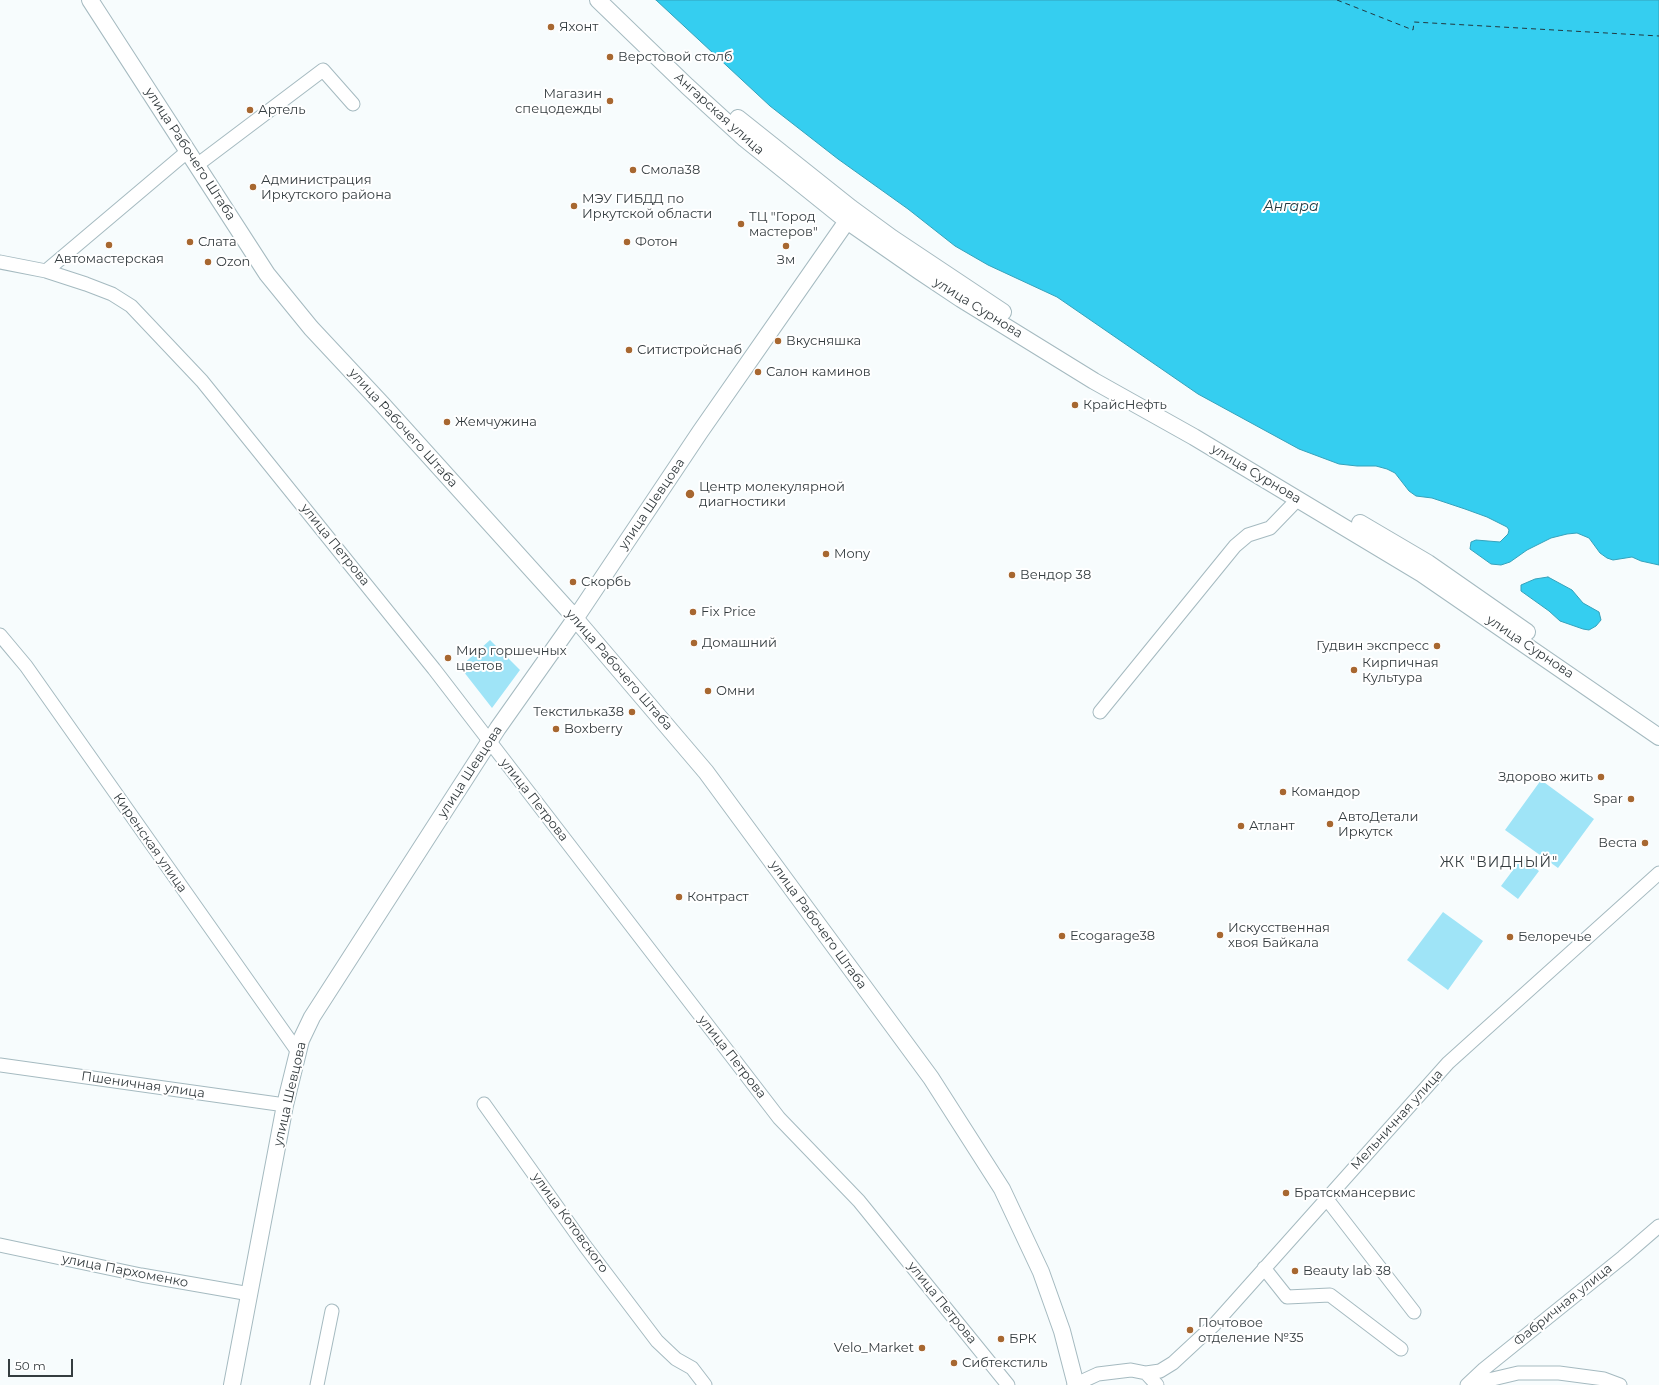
<!DOCTYPE html>
<meta charset="utf-8">
<style>
body{margin:0}
#map{position:relative;width:1659px;height:1385px;overflow:hidden;background:#f7fcfd;font-family:Montserrat,sans-serif}
canvas{display:block}
.scale{position:absolute;left:8px;top:1359px;width:65px;height:18px;box-sizing:border-box;border:2px solid #353d40;border-top:0;padding-left:5px;font-size:12px;line-height:14px;white-space:nowrap;color:#353d40;-webkit-text-stroke:3px #fff;paint-order:stroke}
</style>
<div id="map">
<canvas width="1659" height="1385"></canvas>
<div class="scale">50 m</div>
</div>
<script>
const context = document.querySelector('canvas').getContext('2d');
context.lineJoin = 'round';
function fill(path, color) { context.fillStyle = color; context.fill(path, 'evenodd'); }
const shape = rows => new Path2D(rows.map(r => 'M' + r).join(''));
function stroke(path, color, width, dash) { context.strokeStyle = color; context.lineWidth = width; context.lineCap = dash ? 'butt' : 'round'; context.setLineDash(dash || []); context.stroke(path); }
function write(font, color, halo, rows, align = 'center') {
  context.font = font + ' Montserrat,sans-serif'; context.lineWidth = 4; context.setLineDash([]); context.textBaseline = 'middle'; context.strokeStyle = halo; context.fillStyle = color; for (const [text, x, y, turn = 0] of rows) {
    context.save(); context.translate(x, y); context.rotate((+turn || 0) * Math.PI / 180); context.textAlign = isNaN(turn) ? turn : align; if (halo) context.strokeText(text, 0, 0); context.fillText(text, 0, 0); context.restore();
  }
}
fill(shape([
 [490,640,520,670,492,708,460,667],
 [1541,780,1594,819,1558,868,1505,830],
 [1522,858,1539,871,1518,899,1501,886],
 [1443,912,1483,941,1448,990,1407,960]
]), '#9fe4f7');
const water = shape([
 [656,0,1659,0,1659,565,1641,561,1632,557,1613,560,1607,558,1600,553,1589,538,1577,533,1567,534,1551,538,1527,550,1510,562,1501,565,1491,564,1470,549,1471,542,1476,540,1500,542,1508,534,1509,530,1507,527,1487,517,1465,509,1432,498,1416,496,1409,491,1395,473,1387,469,1376,466,1357,466,1339,464,1299,449,1198,394,1057,297,988,265,955,246,908,209,838,159,770,106,656,0],
 [1548,577,1572,590,1583,603,1599,612,1601,620,1596,626,1589,630,1583,629,1560,621,1549,611,1521,591,1521,585,1535,579,1548,577]
]);
fill(water, '#35cef0');
stroke(water, '#35a2bb', 1);
stroke(shape([
 [1337,0,1413,30,1414,22,1659,36]
]), '#223a41', 1, [5, 4]);
const minor = shape([
 [197,165,323,70,353,104],
 [0,262,46,271,86,284,112,294,131,306,202,381,434,669,779,1118,859,1201,1008,1385],
 [46,271,188,151],
 [0,635,26,666,298,1052],
 [1100,712,1235,546,1248,535,1270,528,1298,499],
 [0,1065,285,1105],
 [484,1104,585,1246,657,1341,676,1359,692,1368,705,1385],
 [1326,1198,1414,1312],
 [0,1245,141,1275,250,1294],
 [1264,1268,1287,1297,1330,1295,1401,1349],
 [1146,1373,1157,1385],
 [317,1385,332,1311],
 [1074,1385,1098,1374,1131,1370,1146,1373,1160,1371,1173,1363,1214,1325,1448,1063,1659,873],
 [1467,1385,1484,1369,1623,1257,1659,1226],
 [1467,1385,1518,1373,1559,1373,1604,1379,1620,1385]
]);
const major = shape([
 [90,0,267,274,311,328,382,404,568,610,706,772,931,1078,1002,1189,1041,1272,1062,1331,1076,1385],
 [598,0,687,86,745,139,847,221,919,271,961,299,1094,381,1194,437,1422,574,1659,737],
 [738,118,851,208,892,238,1003,312],
 [1360,523,1428,563,1527,632],
 [232,1385,285,1105,301,1040,312,1017,498,728,575,619,700,432,847,221]
]);
stroke(minor, '#a5bac0', 15);
stroke(major, '#a5bac0', 18);
stroke(minor, '#fff', 13);
stroke(major, '#fff', 16);
for (const [x, y, r, color] of [
 [551,27,4,"#a76730"],
 [610,57,4,"#a76730"],
 [610,101,4,"#a76730"],
 [250,110,4,"#a76730"],
 [633,170,4,"#a76730"],
 [253,187,4,"#a76730"],
 [574,206,4,"#a76730"],
 [741,224,4,"#a76730"],
 [190,242,4,"#a76730"],
 [627,242,4,"#a76730"],
 [109,245,4,"#a76730"],
 [786,246,4,"#a76730"],
 [208,262,4,"#a76730"],
 [778,341,4,"#a76730"],
 [629,350,4,"#a76730"],
 [758,372,4,"#a76730"],
 [1075,405,4,"#a76730"],
 [447,422,4,"#a76730"],
 [690,494,5,"#a76730"],
 [826,554,4,"#a76730"],
 [1012,575,4,"#a76730"],
 [573,582,4,"#a76730"],
 [693,612,4,"#a76730"],
 [694,643,4,"#a76730"],
 [1437,646,4,"#a76730"],
 [448,658,4,"#a76730"],
 [1354,670,4,"#a76730"],
 [708,691,4,"#a76730"],
 [632,712,4,"#a76730"],
 [556,729,4,"#a76730"],
 [1601,777,4,"#a76730"],
 [1283,792,4,"#a76730"],
 [1631,799,4,"#a76730"],
 [1330,824,4,"#a76730"],
 [1241,826,4,"#a76730"],
 [1645,843,4,"#a76730"],
 [679,897,4,"#a76730"],
 [1220,935,4,"#a76730"],
 [1062,936,4,"#a76730"],
 [1510,937,4,"#a76730"],
 [1286,1193,4,"#a76730"],
 [1295,1271,4,"#a76730"],
 [1190,1330,4,"#a76730"],
 [1001,1339,4,"#a76730"],
 [922,1348,4,"#a76730"],
 [954,1363,4,"#a76730"]
]) { const dot = new Path2D(); dot.arc(x, y, r, 0, 2 * Math.PI); context.fillStyle = color; context.fill(dot); stroke(dot, '#fff', 1.5); }
write('13px', '#353d40', '#fff', [
 ["Яхонт",559,27],
 ["Верстовой столб",618,57],
 ["Магазин",602,94,"right"],
 ["спецодежды",602,109,"right"],
 ["Артель",258,110],
 ["Смола38",641,170],
 ["Администрация",261,180],
 ["Иркутского района",261,195],
 ["МЭУ ГИБДД по",582,199],
 ["Иркутской области",582,214],
 ["ТЦ \"Город",749,217],
 ["мастеров\"",749,232],
 ["Слата",198,242],
 ["Фотон",635,242],
 ["Автомастерская",109,259,"center"],
 ["Зм",786,260,"center"],
 ["Ozon",216,262],
 ["Вкусняшка",786,341],
 ["Ситистройснаб",637,350],
 ["Салон каминов",766,372],
 ["КрайсНефть",1083,405],
 ["Жемчужина",455,422],
 ["Центр молекулярной",699,487],
 ["диагностики",699,502],
 ["Mony",834,554],
 ["Вендор 38",1020,575],
 ["Скорбь",581,582],
 ["Fix Price",701,612],
 ["Домашний",702,643],
 ["Гудвин экспресс",1429,646,"right"],
 ["Мир горшечных",456,651],
 ["цветов",456,666],
 ["Кирпичная",1362,663],
 ["Культура",1362,678],
 ["Омни",716,691],
 ["Текстилька38",624,712,"right"],
 ["Boxberry",564,729],
 ["Здорово жить",1593,777,"right"],
 ["Командор",1291,792],
 ["Spar",1623,799,"right"],
 ["АвтоДетали",1338,817],
 ["Иркутск",1338,832],
 ["Атлант",1249,826],
 ["Веста",1637,843,"right"],
 ["Контраст",687,897],
 ["Искусственная",1228,928],
 ["хвоя Байкала",1228,943],
 ["Ecogarage38",1070,936],
 ["Белоречье",1518,937],
 ["Братскмансервис",1294,1193],
 ["Beauty lab 38",1303,1271],
 ["Почтовое",1198,1323],
 ["отделение №35",1198,1338],
 ["БРК",1009,1339],
 ["Velo_Market",914,1348,"right"],
 ["Сибтекстиль",962,1363]
], 'left');
write('13px', '#353d40', '#fff', [
 ["Ангарская улица",719,114,42],
 ["улица Рабочего Штаба",190,154,57],
 ["улица Сурнова",978,308,32],
 ["улица Рабочего Штаба",403,428,48],
 ["улица Сурнова",1256,474,31],
 ["улица Шевцова",652,504,-56],
 ["улица Петрова",335,545,51],
 ["улица Сурнова",1530,647,34],
 ["улица Рабочего Штаба",619,670,49],
 ["улица Шевцова",470,772,-57],
 ["улица Петрова",534,800,52],
 ["Киренская улица",150,843,55],
 ["улица Рабочего Штаба",818,925,54],
 ["улица Петрова",732,1057,52],
 ["Пшеничная улица",143,1085,8],
 ["улица Шевцова",290,1094,-77],
 ["Мельничная улица",1397,1120,-48],
 ["улица Котовского",570,1223,54],
 ["улица Пархоменко",125,1271,11],
 ["улица Петрова",942,1303,51],
 ["Фабричная улица",1563,1305,-39]
]);
write('italic 14px', '#223a41', '#fff', [
 ["Ангара",1291,207]
]);
context.letterSpacing = '1px';
write('14px', '#353d40', '#fff', [
 ["ЖК \"ВИДНЫЙ\"",1499,863]
]);
context.letterSpacing = '0px';
</script>
